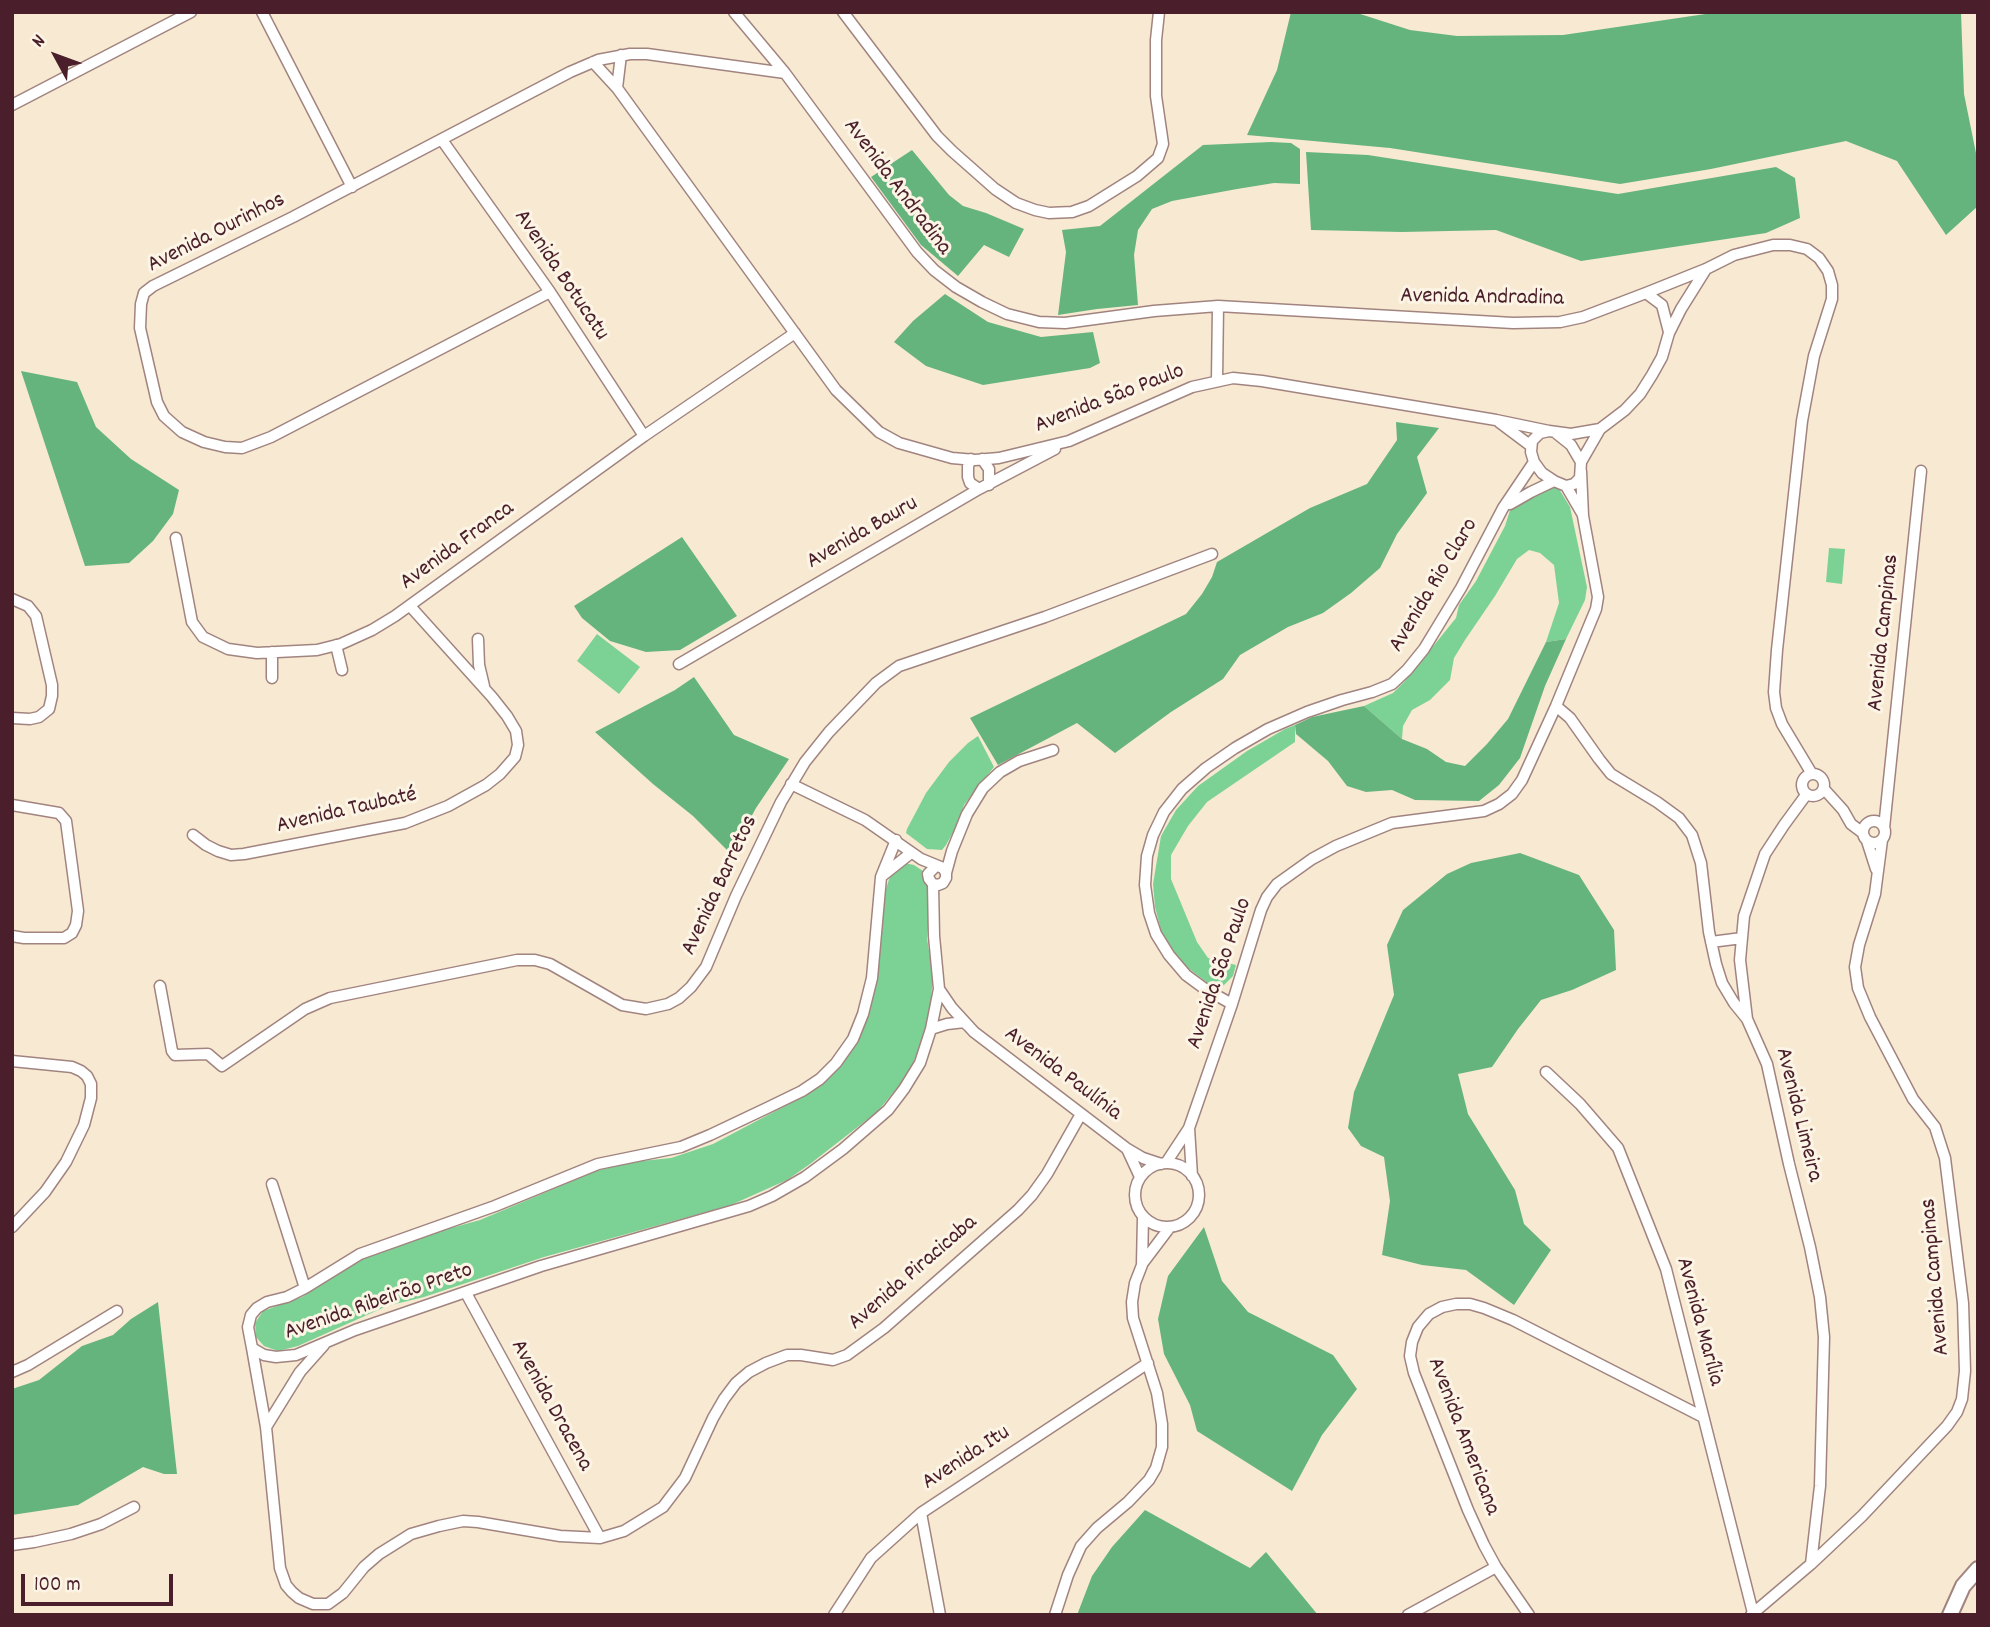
<!DOCTYPE html>
<meta charset="utf-8">
<style>
body{margin:0}
#map{position:relative;width:1990px;height:1627px;overflow:hidden;background:#f8e9d3;font-family:Dekko,sans-serif}
canvas{display:block}
.frame{position:absolute;inset:0;border:14px solid #4a1f2b;pointer-events:none}
.north{position:absolute;left:21px;top:21px;width:70px;height:70px;-webkit-text-stroke:5px #fcf5e5;paint-order:stroke;rotate:311deg;font-size:19px;font-weight:700;line-height:28px;text-align:center;color:#4a1f2b}
.north::after{content:'';display:block;margin:auto;width:24px;height:32px;background:#4a1f2b;clip-path:polygon(50% 0,100% 100%,50% 72%,0 100%)}
.scale{position:absolute;left:21px;top:1574px;width:152px;height:32px;box-sizing:border-box;border:4px solid #4a1f2b;border-top:0;padding-left:9px;font-size:21px;line-height:24px;white-space:nowrap;color:#4a1f2b;-webkit-text-stroke:5px #fcf5e5;paint-order:stroke}
</style>
<div id="map">
<canvas width="1990" height="1627"></canvas>
<div class="frame"></div>
<div class="north">N</div>
<div class="scale">100 m</div>
</div>
<script>
const context = document.querySelector('canvas').getContext('2d');
context.lineJoin = 'round';
function fill(path, color) { context.fillStyle = color; context.fill(path, 'evenodd'); }
const shape = rows => new Path2D(rows.map(r => 'M' + r).join(''));
function stroke(path, color, width, dash) { context.strokeStyle = color; context.lineWidth = width; context.lineCap = dash ? 'butt' : 'round'; context.setLineDash(dash || []); context.stroke(path); }
function write(font, color, halo, rows, align = 'center') {
  context.font = font + ' Dekko,sans-serif'; context.lineWidth = 6; context.setLineDash([]); context.textBaseline = 'middle'; context.strokeStyle = halo; context.fillStyle = color; for (const [text, x, y, turn = 0] of rows) {
    context.save(); context.translate(x, y); context.rotate((+turn || 0) * Math.PI / 180); context.textAlign = isNaN(turn) ? turn : align; if (halo) context.strokeText(text, 0, 0); context.fillText(text, 0, 0); context.restore();
  }
}
fill(shape([
 [1547,486,1559,489,1570,507,1587,587,1585,600,1566,639,1546,642,1559,603,1554,565,1540,553,1529,550,1517,559,1495,596,1465,640,1454,658,1450,680,1430,700,1412,710,1403,726,1402,739,1364,706,1393,693,1405,681,1456,618,1459,605,1476,581,1505,526,1511,507],
 [1829,548,1845,549,1842,584,1826,582],
 [597,634,640,667,619,694,577,661],
 [1295,725,1295,742,1207,802,1188,826,1171,855,1171,879,1197,942,1208,958,1236,965,1233,976,1222,987,1213,987,1180,962,1162,934,1155,907,1153,884,1161,836,1176,810,1198,786,1247,751,1285,729],
 [978,736,994,767,964,805,957,825,946,845,942,850,927,849,906,833,907,829,926,793,949,762,968,743],
 [904,863,914,865,923,871,928,882,930,902,927,938,933,976,930,1012,923,1039,908,1075,877,1112,810,1164,787,1180,731,1205,544,1257,424,1297,387,1306,298,1346,278,1351,264,1346,256,1337,255,1323,263,1311,302,1297,361,1258,404,1241,480,1220,596,1171,631,1162,671,1158,713,1144,802,1097,818,1087,837,1069,847,1052,879,957,886,889,891,873]
]), '#7cd295');
fill(shape([
 [1291,12,1354,12,1410,30,1457,36,1563,35,1719,12,1961,12,1964,94,1978,163,1978,206,1946,235,1897,161,1846,141,1711,169,1620,184,1390,148,1247,135,1277,70],
 [1271,142,1291,143,1300,149,1300,184,1274,183,1237,189,1172,201,1152,209,1138,230,1134,255,1138,305,1097,309,1058,315,1066,252,1062,230,1100,226,1203,145],
 [912,150,949,195,963,206,986,213,1024,229,1009,257,984,245,958,276,921,245,871,177],
 [1306,152,1368,155,1618,194,1776,167,1795,178,1800,218,1766,233,1581,261,1496,230,1402,232,1311,230],
 [945,294,988,322,1041,337,1093,332,1100,363,1090,368,983,385,926,366,894,342,913,321],
 [21,371,77,382,96,427,131,459,179,490,173,514,153,541,129,563,85,566],
 [1396,422,1439,428,1417,457,1427,493,1397,534,1380,568,1351,593,1323,613,1288,627,1240,655,1223,679,1171,712,1115,753,1077,723,998,765,970,718,1186,614,1202,594,1212,577,1217,562,1310,508,1367,484,1397,440],
 [682,537,737,616,680,650,646,652,610,641,582,618,574,606],
 [1566,639,1545,686,1520,758,1499,785,1479,801,1415,800,1392,790,1366,792,1347,786,1328,761,1296,734,1295,725,1312,717,1364,706,1402,739,1427,749,1446,762,1465,766,1487,744,1508,719,1546,642],
 [694,677,734,735,789,759,756,808,731,854,693,816,653,784,595,732,675,690],
 [1520,853,1579,875,1614,930,1616,970,1572,990,1541,1000,1518,1029,1492,1067,1458,1074,1468,1114,1515,1190,1524,1224,1551,1250,1514,1305,1466,1270,1422,1265,1382,1255,1390,1201,1384,1157,1361,1146,1348,1128,1354,1092,1394,995,1387,945,1403,910,1447,874,1471,863],
 [1204,1227,1222,1281,1248,1312,1333,1355,1357,1389,1322,1435,1292,1491,1197,1431,1190,1405,1164,1354,1158,1319,1168,1276],
 [158,1302,177,1474,164,1474,143,1467,78,1505,12,1515,12,1389,39,1380,82,1346,113,1335,131,1319],
 [1145,1510,1250,1568,1266,1552,1318,1615,1077,1615,1092,1576,1112,1547]
]), '#65b47e');
const minor = shape([
 [262,12,352,187],
 [734,12,785,73,917,252,934,270,956,287,982,302,1007,314,1039,322,1065,323,1154,311,1218,306,1513,323,1560,322,1583,317,1646,293,1706,269,1734,255,1773,245,1790,245,1807,249,1819,258,1828,271,1832,285,1832,299,1814,356,1802,421,1777,650,1774,692,1776,708,1782,724,1812,774],
 [843,12,937,136,952,151,995,189,1016,203,1035,210,1049,213,1072,212,1089,206,1137,176,1158,158,1163,144,1156,96,1156,40,1159,12],
 [593,62,617,88,836,390,879,432,899,443,952,458,975,460,999,458,1069,441,1192,387,1233,378,1262,381,1496,420,1549,431],
 [617,88,621,55],
 [12,105,191,12],
 [442,140,550,292,644,436],
 [550,292,271,437,242,448,225,447,204,442,182,432,164,416,157,402,140,328,141,304,144,293,153,286,293,217,570,72,598,60,630,54,647,54,785,73],
 [1646,293,1662,305,1669,332],
 [1217,380,1218,306],
 [1499,422,1531,446],
 [1556,433,1571,445,1581,462,1580,478,1574,484,1566,486,1554,481,1542,473,1534,462,1531,452,1532,441,1540,433,1549,431,1571,434,1600,429],
 [971,459,968,466,968,477,970,483,979,489],
 [982,459,989,469,989,485],
 [1581,462,1600,429,1625,410,1640,394,1652,375,1662,357,1669,333,1681,309,1706,269],
 [1566,486,1583,515],
 [1510,504,1531,492,1554,481],
 [176,538,192,622,203,637,228,649,257,653,317,650,341,644,372,630,395,616,644,436,795,333],
 [12,599,28,606,36,616,52,685,52,696,49,709,39,717,30,719,12,718],
 [478,639,479,665,484,686],
 [336,645,342,670],
 [679,664,979,489,1055,449],
 [272,678,272,652],
 [1556,706,1570,718,1599,759,1611,774,1657,802,1679,818,1692,835,1701,863,1709,932,1716,964,1722,983,1734,1003,1747,1019,1767,1064,1789,1164,1810,1247,1820,1297,1824,1337,1820,1486,1811,1564],
 '1802 785a11 11 0 1 1 22 0a11 11 0 1 1-22 0Z',
 [791,784,865,820,921,859,943,868,946,873,946,878,943,883,938,885,933,884,929,879,928,874,935,867],
 [1824,789,1843,810,1851,824,1863,833],
 [12,805,59,813,66,821,78,911,76,925,72,933,64,938,24,938,12,936],
 '1863 832a11 11 0 1 1 22 0a11 11 0 1 1-22 0Z',
 [1884,828,1921,471],
 [193,835,206,845,218,851,231,855,244,854,405,823,448,806,486,785,500,774,515,757,518,745,516,731,507,716,492,697,410,606],
 [896,840,881,877,872,978,863,1014,853,1039,836,1063,820,1079,802,1091,767,1108,710,1135,681,1147,598,1164,495,1206,360,1254,305,1288,287,1297,267,1302,257,1308,251,1315,248,1327,252,1348,264,1355,276,1357,296,1355,355,1330,541,1266,749,1206,772,1196,805,1177,843,1149,888,1110,904,1089,920,1063,931,1029,939,989,934,936,933,884],
 [1867,841,1876,869],
 [946,873,952,851,967,814,983,788,1000,772,1019,761,1053,750],
 [882,876,911,853],
 [1711,942,1742,938],
 [160,986,172,1051,175,1055,208,1054,222,1066,305,1009,330,998,517,960,535,960,550,964,622,1005,646,1009,668,1004,679,998,691,987,706,967,736,896,781,802,805,762,829,732,876,683,899,666,1045,617,1212,554],
 [939,989,952,1008,974,1032,1126,1148,1143,1158,1161,1164],
 [1232,1004,1205,989,1186,975,1169,955,1156,934,1149,913,1145,885,1147,856,1153,835,1164,812,1182,789,1206,768,1235,748,1268,729,1307,712,1342,700,1372,692,1392,684,1407,670,1424,649,1461,588,1503,508,1534,462],
 [1747,1019,1740,960,1744,916,1765,854,1784,825,1806,795],
 [931,1029,947,1024,965,1022,967,1025],
 [12,1061,72,1067,81,1071,87,1076,91,1084,91,1098,84,1125,66,1162,45,1192,12,1227],
 [1546,1072,1580,1104,1618,1148,1666,1269,1753,1613],
 [1189,1128,1192,1176],
 [1127,1149,1140,1177],
 [1166,1163,1189,1128,1232,1004,1261,910,1267,897,1277,884,1312,859,1336,846,1392,823,1484,811,1499,804,1512,794,1522,780,1556,706,1596,609,1598,597,1583,516,1581,471],
 '1135 1195a32 32 0 1 1 64 0a32 32 0 1 1-64 0Z',
 [272,1184,305,1288],
 [1142,1264,1170,1227],
 [466,1293,600,1538],
 [252,1348,266,1427,280,1568,286,1585,292,1592,299,1598,313,1604,328,1604,343,1593,364,1567,379,1554,411,1534,439,1526,463,1521,478,1522,560,1536,600,1538,624,1531,663,1507,685,1478,713,1418,724,1399,736,1383,749,1372,766,1363,787,1355,801,1355,833,1360,847,1355,884,1328,1018,1210,1032,1195,1047,1174,1081,1114],
 [12,1372,28,1365,117,1311],
 [266,1427,300,1372,324,1345],
 [921,1513,940,1615],
 [12,1545,34,1542,71,1534,101,1524,134,1507],
 [834,1615,871,1558,921,1513,1148,1363],
 [1055,1615,1068,1575,1081,1546,1097,1528,1128,1502,1149,1480,1156,1468,1162,1447,1162,1424,1157,1393,1133,1318,1132,1302,1135,1283,1142,1265,1143,1217],
 [1408,1615,1496,1567],
 [1529,1615,1496,1567,1484,1545,1468,1510,1414,1373,1410,1356,1412,1342,1418,1327,1429,1314,1442,1307,1456,1304,1470,1304,1484,1308,1513,1320,1703,1417],
 [1751,1615,1811,1564,1862,1516,1947,1426,1957,1412,1962,1399,1965,1371,1963,1303,1945,1158,1935,1127,1913,1099,1870,1017,1858,988,1855,967,1859,945,1875,894,1882,840]
]);
const secondary = shape([
 [1950,1615,1963,1586,1978,1569]
]);
stroke(minor, '#a1847f', 13);
stroke(secondary, '#a1847f', 18);
stroke(minor, '#fff', 10);
stroke(secondary, '#fff', 14);
write('23px', '#4a1f2b', '#fcf5e5', [
 ["Avenida Andradina",896,188,53],
 ["Avenida Ourinhos",217,234,-27],
 ["Avenida Botucatu",560,276,56],
 ["Avenida Andradina",1482,299,1],
 ["Avenida São Paulo",1110,400,-21],
 ["Avenida Bauru",863,534,-30],
 ["Avenida Franca",458,547,-36],
 ["Avenida Rio Claro",1435,586,-59],
 ["Avenida Campinas",1885,633,-84],
 ["Avenida Taubaté",347,812,-13],
 ["Avenida Barretos",721,886,-65],
 ["Avenida São Paulo",1221,974,-71],
 ["Avenida Paulínia",1062,1075,37],
 ["Avenida Limeira",1797,1115,76],
 ["Avenida Piracicaba",914,1274,-41],
 ["Avenida Campinas",1937,1277,-95],
 ["Avenida Ribeirão Preto",379,1303,-19],
 ["Avenida Marília",1698,1322,75],
 ["Avenida Dracena",550,1406,61],
 ["Avenida Americana",1462,1437,69],
 ["Avenida Itu",967,1459,-33]
]);
</script>
